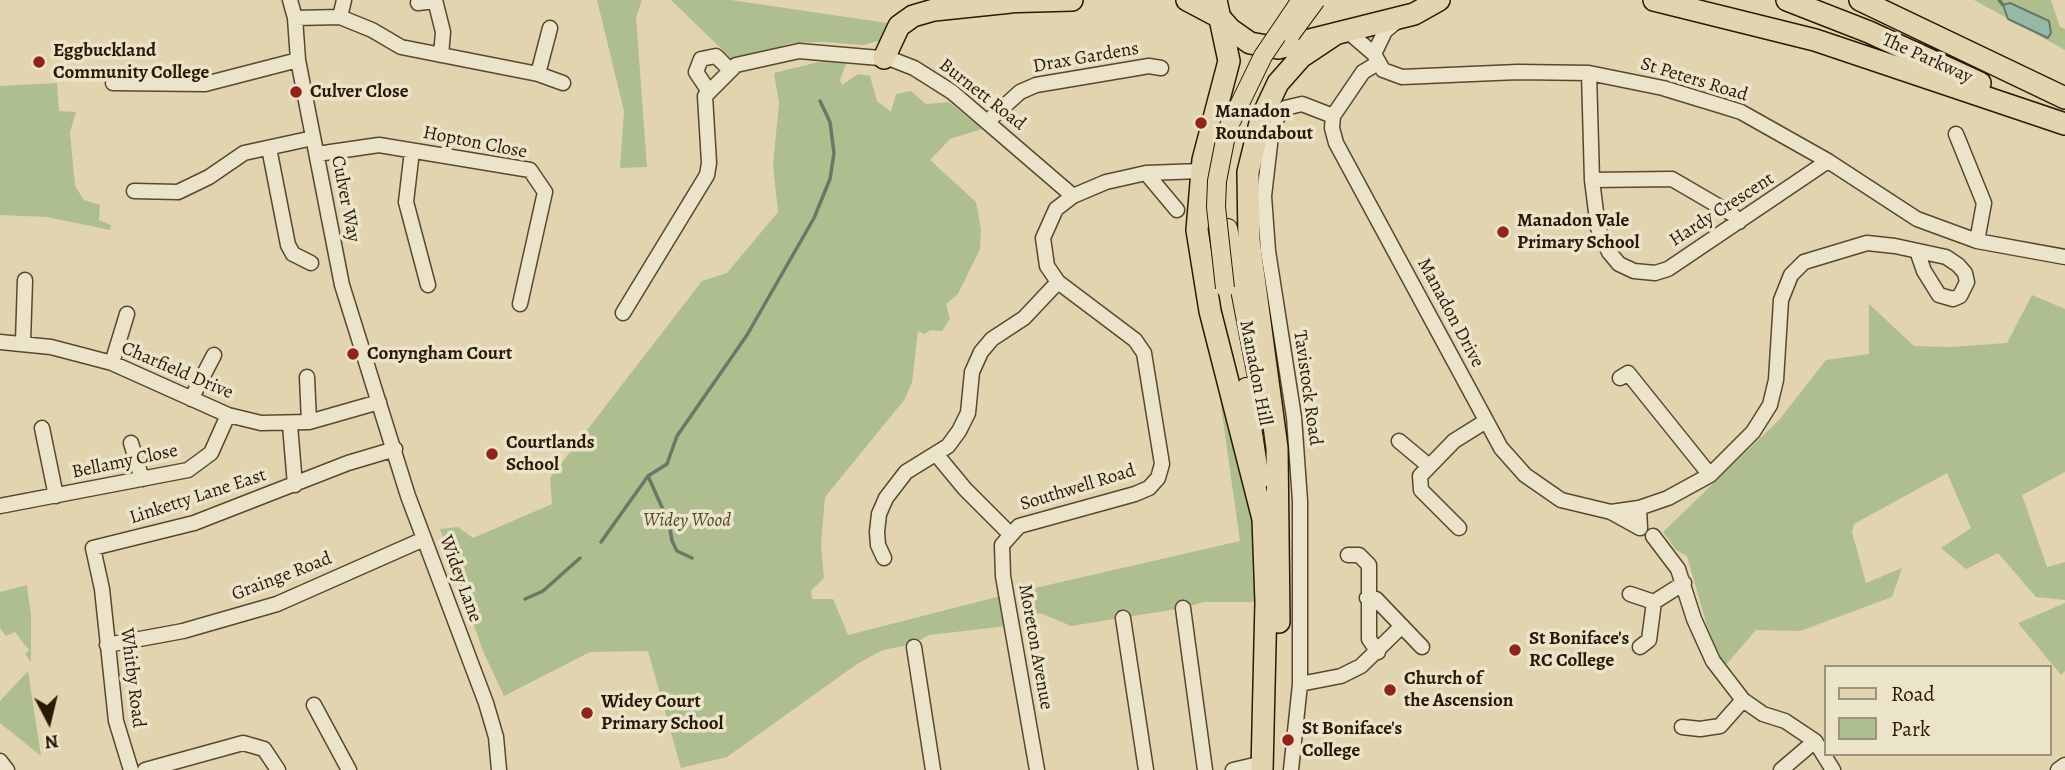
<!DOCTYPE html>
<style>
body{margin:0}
#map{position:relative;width:2065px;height:770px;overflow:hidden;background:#e2d4af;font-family:Alegreya,serif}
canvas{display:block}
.legend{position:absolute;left:1824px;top:665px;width:228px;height:91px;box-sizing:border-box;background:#ece3cb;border:2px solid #9e937c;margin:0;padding:9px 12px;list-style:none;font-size:21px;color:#291a05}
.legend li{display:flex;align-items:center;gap:14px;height:35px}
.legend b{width:35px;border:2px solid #9e937c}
.north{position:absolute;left:14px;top:686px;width:70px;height:70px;-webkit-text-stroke:5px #ece3cb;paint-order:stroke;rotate:173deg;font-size:19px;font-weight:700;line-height:28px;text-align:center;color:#291a05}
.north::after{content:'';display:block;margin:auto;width:24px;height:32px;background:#291a05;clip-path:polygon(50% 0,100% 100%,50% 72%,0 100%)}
</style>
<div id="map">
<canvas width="2065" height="770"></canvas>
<ul class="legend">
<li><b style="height:9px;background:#e2d4af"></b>Road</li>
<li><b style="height:19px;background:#aebe8f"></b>Park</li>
</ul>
<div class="north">N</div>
</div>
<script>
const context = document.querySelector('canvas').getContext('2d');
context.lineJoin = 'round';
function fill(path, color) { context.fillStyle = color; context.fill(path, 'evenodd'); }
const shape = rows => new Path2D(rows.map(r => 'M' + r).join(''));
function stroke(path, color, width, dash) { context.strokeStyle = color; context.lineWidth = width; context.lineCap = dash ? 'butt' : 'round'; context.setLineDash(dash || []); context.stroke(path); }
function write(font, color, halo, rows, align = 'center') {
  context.font = font + ' Alegreya,serif'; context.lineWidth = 7; context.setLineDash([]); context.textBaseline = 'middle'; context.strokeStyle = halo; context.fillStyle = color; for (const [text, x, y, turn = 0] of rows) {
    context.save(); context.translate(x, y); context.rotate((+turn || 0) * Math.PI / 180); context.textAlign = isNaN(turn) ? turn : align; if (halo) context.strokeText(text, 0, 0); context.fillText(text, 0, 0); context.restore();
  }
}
fill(shape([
 [597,0,642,0,636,17,647,167,620,168,624,111],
 [671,0,731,0,894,24,885,39,863,45,823,42,791,43,735,62],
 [1974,0,2051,0,2060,27,2065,29,2065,50],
 [835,58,846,64,840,80,842,85,858,74,870,76,877,101,891,112,896,94,911,91,926,104,949,102,982,129,950,139,930,160,976,202,981,229,980,249,958,294,946,304,950,319,942,331,931,330,924,334,918,331,912,382,905,399,825,497,821,545,824,578,811,591,812,599,833,599,848,635,1001,596,1007,626,929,635,913,644,883,650,857,664,727,757,681,768,648,651,590,652,504,696,483,651,440,529,458,527,473,538,552,504,550,478,702,281,727,273,778,212,773,165,779,103,774,73],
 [57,83,59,111,76,112,70,132,75,186,84,200,100,205,99,220,111,225,110,230,47,217,0,215,0,86],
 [2032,295,2065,309,2065,472,2022,495,2047,567,2065,562,2065,600,2036,597,1998,553,1966,569,1941,548,1971,528,1947,473,1854,524,1852,532,1866,583,1902,568,1892,597,1800,631,1756,630,1724,667,1707,626,1687,556,1676,550,1663,532,1779,420,1826,360,1869,354,1869,304,1914,346,1951,347,2007,343],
 [1215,364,1251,487,1257,583,1254,602,1204,602,1183,608,1071,626,1043,614,1024,612,1022,591,1240,541],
 [27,585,31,616,31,662,25,654,29,650,15,632,6,636,0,628,0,592],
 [2065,603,2065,671,2061,675,2018,623],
 [28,671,41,756,0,723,0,701]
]), '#aebe8f');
const water = shape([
 [2010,3,2049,21,2051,33,2048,38,2008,19,2003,5,2010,3]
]);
fill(water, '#95b8a7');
stroke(water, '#6a7966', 2);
stroke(shape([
 [1999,0,2003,5],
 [648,476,669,523,672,541,677,551,692,558],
 [601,542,648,476,667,464,677,436,747,335,814,218,830,179,834,153,830,122,820,101],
 [525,599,543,591,580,558]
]), '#6a7966', 3.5);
const minor = shape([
 [290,0,295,18,298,60,342,285,408,496,486,703,496,737,499,770],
 [435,0,443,32,441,55],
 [418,3,435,1],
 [340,17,344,0],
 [295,18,340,17,372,30,401,47,538,74,563,83],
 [1346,30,1374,54,1383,70,1402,77,1518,72,1589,73,1663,88,1722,106,1741,112,1828,161,1917,219,1977,241,2065,257],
 [1374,54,1385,31,1397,21],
 [1378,63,1363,72,1333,116,1332,128,1336,143,1501,448,1525,475,1561,500,1611,512,1639,508,1668,498,1710,475,1753,432,1770,405,1776,380,1781,300,1791,275,1804,262,1867,243,1895,246,1946,257,1958,265,1965,273,1967,282,1960,296,1953,299,1939,295,1924,271,1917,251],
 [1589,73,1592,180,1598,228,1609,252,1619,264,1634,271,1655,273,1668,269,1828,161],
 [538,74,550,28],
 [113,83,205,84,298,60],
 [708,90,696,72,701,59,716,56,729,69],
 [988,121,1020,92,1036,85,1149,66,1161,68],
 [1956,134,1984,203,1977,241],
 [269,148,288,245,293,254,311,263],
 [412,151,406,202,428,285],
 [317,154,379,145,530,170,545,192,520,304],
 [1146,173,1177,210],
 [1592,180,1672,179,1732,214,1739,222],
 [134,191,178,192,209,177,244,153,313,138],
 [623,313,707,175,709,163,705,96,736,65,799,51,891,59,914,68,952,92,1073,196],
 [0,342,51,347,112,363,228,415,261,423,309,422,379,402],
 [23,342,25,280],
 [112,363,127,314],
 [307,377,309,422],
 [1620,378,1628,373,1710,475],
 [191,399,214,355],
 [290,425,295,485],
 [42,428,56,496],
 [1399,441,1429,466],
 [131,443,142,479],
 [936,454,965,489,1010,534],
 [0,506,188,470,211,453,228,415],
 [1611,512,1640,528,1639,508],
 [1459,528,1421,490,1420,476,1454,441,1486,421],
 [1653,536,1678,569,1694,619,1713,661,1743,700,1763,714,1785,721,1815,741,1833,770],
 [1348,555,1359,555,1369,565,1369,639,1378,652],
 [884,558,878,545,877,532,879,514,886,498,906,472,948,446,959,431,968,413,972,372,981,352,992,339,1024,318,1058,282],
 [1630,594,1654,602,1649,640,1640,647],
 [1367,598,1376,599,1422,647],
 [1654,602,1684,583],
 [1183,608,1205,770],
 [1123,618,1146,770],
 [107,645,183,631,277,604,424,539],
 [914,647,933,770],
 [1300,684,1341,676,1361,666,1402,626],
 [314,705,349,770],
 [1682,727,1700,729,1720,726,1743,700],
 [0,761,7,770],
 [131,770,116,721,102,589,93,548,194,523,348,463,395,449],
 [145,770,243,743,264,749,278,770],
 [1037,770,1003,576,1002,545,1019,526,1135,494,1149,488,1158,478,1162,464,1144,353,1135,340,1058,282,1047,266,1043,238,1056,209,1073,196,1106,182,1146,173,1201,171],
 [1233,770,1263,763],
 [1291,770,1300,684,1300,501,1294,417,1268,251,1264,196,1272,127,1279,115,1285,108,1302,104,1333,116],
 [1781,770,1815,741],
 [2058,770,2065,765]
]);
const major = shape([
 [1228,228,1262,403],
 [1246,387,1260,480]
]);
const highway = shape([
 [1187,0,1221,18],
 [1216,0,1229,61,1203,160,1197,230,1210,311,1263,519,1266,602,1262,770],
 [1654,0,1815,40,2065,124],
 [1787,0,1869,32,1980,83],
 [1860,0,2065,98],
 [1000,2,1072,0],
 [1222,20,1230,29,1250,43,1278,48,1414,14,1439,0],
 [884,58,899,26,913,16,934,10,1011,2],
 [1279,622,1277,448,1249,240,1248,172,1261,119,1278,83,1301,57,1337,33]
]);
stroke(minor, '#574830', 17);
stroke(major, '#291a05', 20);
stroke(highway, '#291a05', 24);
stroke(minor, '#ece3cb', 14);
stroke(major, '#e2d4af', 18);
stroke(highway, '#e2d4af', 21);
const majorBridge = shape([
 [1291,34,1316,0],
 [1225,288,1216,207,1217,181,1227,130,1263,56,1301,0]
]);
stroke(majorBridge, '#291a05', 20, []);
stroke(majorBridge, '#e2d4af', 18);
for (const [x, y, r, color] of [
 [39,62,7,"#8f2418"],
 [296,92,7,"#8f2418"],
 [1201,123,7,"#8f2418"],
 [1503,232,7,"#8f2418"],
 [353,354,7,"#8f2418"],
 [492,454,7,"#8f2418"],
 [1515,650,7,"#8f2418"],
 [1390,690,7,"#8f2418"],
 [587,713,7,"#8f2418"],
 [1288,740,7,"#8f2418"]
]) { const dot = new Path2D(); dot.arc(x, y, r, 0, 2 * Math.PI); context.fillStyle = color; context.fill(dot); stroke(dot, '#ece3cb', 2.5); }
write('bold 19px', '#291a05', '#ece3cb', [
 ["Eggbuckland",53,51],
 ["Community College",53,73],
 ["Culver Close",310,92],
 ["Manadon",1215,112],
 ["Roundabout",1215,134],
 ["Manadon Vale",1517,221],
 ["Primary School",1517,243],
 ["Conyngham Court",367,354],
 ["Courtlands",506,443],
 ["School",506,465],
 ["St Boniface's",1529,639],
 ["RC College",1529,661],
 ["Church of",1404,679],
 ["the Ascension",1404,701],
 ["Widey Court",601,702],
 ["Primary School",601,724],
 ["St Boniface's",1302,729],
 ["College",1302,751]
], 'left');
write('19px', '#291a05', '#ece3cb', [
 ["Drax Gardens",1086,58,-10],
 ["The Parkway",1927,59,24],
 ["St Peters Road",1694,80,17],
 ["Burnett Road",982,95,38],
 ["Hopton Close",475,143,11],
 ["Culver Way",345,199,79],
 ["Hardy Crescent",1722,210,-33],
 ["Manadon Drive",1450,313,62],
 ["Charfield Drive",177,371,23],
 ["Manadon Hill",1255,373,79],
 ["Tavistock Road",1307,388,82],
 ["Bellamy Close",125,462,-12],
 ["Southwell Road",1078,488,-17],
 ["Linketty Lane East",198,497,-18],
 ["Grainge Road",282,577,-21],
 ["Widey Lane",460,579,70],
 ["Moreton Avenue",1035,647,80],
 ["Whitby Road",132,678,83]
]);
write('italic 19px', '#514b2e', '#ece3cb', [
 ["Widey Wood",687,521]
]);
</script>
